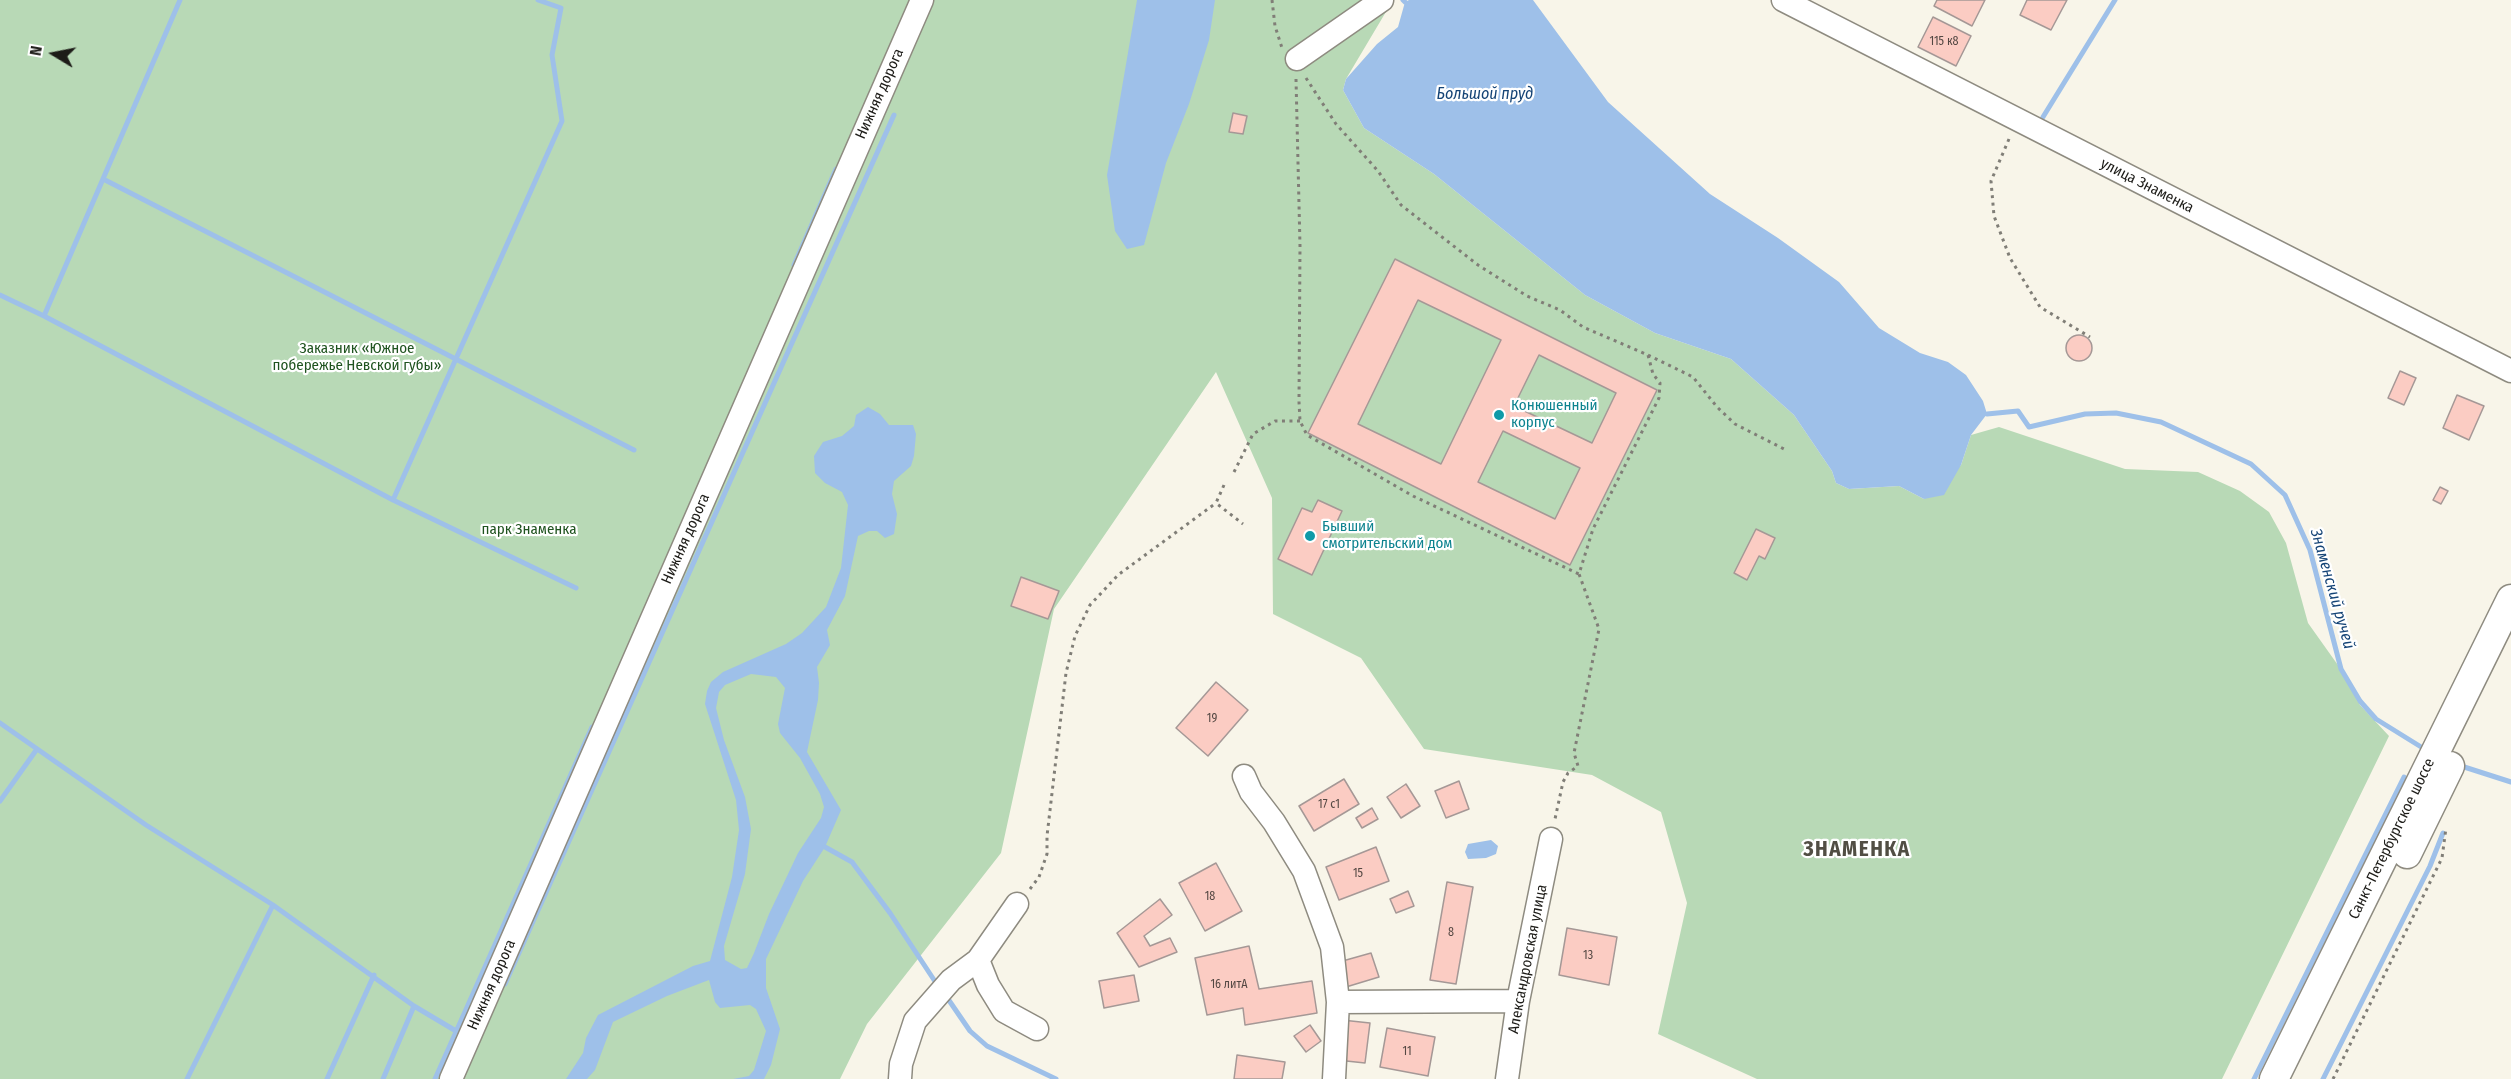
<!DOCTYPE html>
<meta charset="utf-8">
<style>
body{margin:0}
#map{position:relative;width:2511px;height:1079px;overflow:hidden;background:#f8f5e9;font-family:"Fira Sans Condensed",sans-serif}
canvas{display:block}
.north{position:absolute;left:24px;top:24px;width:60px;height:60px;-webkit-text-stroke:4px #fff;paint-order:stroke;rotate:280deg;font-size:16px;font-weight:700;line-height:24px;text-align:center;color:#1d1c18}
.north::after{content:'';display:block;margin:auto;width:21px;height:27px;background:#1d1c18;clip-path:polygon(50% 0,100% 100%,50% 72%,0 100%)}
</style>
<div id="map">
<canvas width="2511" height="1079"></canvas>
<div class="north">N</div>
</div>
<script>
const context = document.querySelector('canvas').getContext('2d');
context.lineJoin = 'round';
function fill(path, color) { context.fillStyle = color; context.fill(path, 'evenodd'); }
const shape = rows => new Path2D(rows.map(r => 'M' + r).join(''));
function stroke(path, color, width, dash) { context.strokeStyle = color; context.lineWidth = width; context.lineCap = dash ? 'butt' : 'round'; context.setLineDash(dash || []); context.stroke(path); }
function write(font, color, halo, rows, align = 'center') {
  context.font = font + ' "Fira Sans Condensed",sans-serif'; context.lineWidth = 4.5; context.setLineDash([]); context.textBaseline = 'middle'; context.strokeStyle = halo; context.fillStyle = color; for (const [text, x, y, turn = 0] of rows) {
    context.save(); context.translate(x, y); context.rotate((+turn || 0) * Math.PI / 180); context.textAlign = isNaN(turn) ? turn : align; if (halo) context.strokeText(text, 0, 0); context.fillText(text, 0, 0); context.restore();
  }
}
fill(shape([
 [0,0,1393,0,1346,79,1343,90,1364,128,1434,174,1585,295,1655,333,1731,359,1794,415,1832,471,1836,483,1849,489,1899,486,1924,499,1961,465,1971,435,1999,427,2125,469,2198,472,2240,491,2269,512,2286,543,2308,623,2340,668,2360,705,2389,736,2222,1079,1757,1079,1658,1034,1687,903,1661,812,1592,775,1424,749,1361,658,1273,614,1272,498,1216,372,1054,609,1001,853,867,1024,840,1079,0,1079]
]), '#b8d9b6');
fill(shape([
 [1137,0,1215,0,1209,40,1189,104,1166,163,1144,245,1127,249,1115,231,1107,175],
 [1409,0,1533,0,1608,102,1710,194,1778,238,1839,282,1879,328,1920,353,1948,362,1966,375,1983,401,1987,414,1971,435,1961,465,1944,495,1924,499,1899,486,1849,489,1836,483,1832,471,1794,415,1731,359,1655,333,1585,295,1434,174,1364,128,1343,90,1346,79,1377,44,1398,27,1405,2],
 [868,407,880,414,889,425,913,425,916,434,914,456,911,466,894,481,892,494,897,514,894,534,885,538,877,531,869,531,858,536,845,596,827,630,830,645,817,667,819,683,818,700,807,752,841,810,825,847,803,881,766,959,766,988,780,1029,771,1065,764,1079,733,1079,749,1076,754,1070,766,1031,756,1009,750,1005,720,1008,715,1002,709,980,667,996,613,1022,595,1070,587,1079,566,1079,583,1053,586,1038,598,1015,693,966,710,961,732,877,739,830,736,800,705,704,707,691,711,682,723,672,786,644,802,633,826,607,841,568,848,505,842,492,825,483,815,473,814,456,823,442,842,436,854,426,856,415],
 [751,674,776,677,785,688,778,724,780,733,800,758,820,794,824,807,821,818,798,853,769,914,754,953,747,968,741,969,725,960,724,946,745,874,751,829,745,797,724,740,716,708,719,692,725,685],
 [1491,840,1498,846,1496,854,1486,858,1468,859,1465,852,1468,844]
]), '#9ec0e9');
stroke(shape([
 [1403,0,1405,2],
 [2043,117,2115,0],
 [105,180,634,450],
 [794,265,836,169],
 [0,295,44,316,393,500,576,588],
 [44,316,180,0],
 [1987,414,2018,411,2029,427,2085,414,2116,413,2161,422,2251,464,2285,495,2310,550,2341,669,2360,701,2376,719,2426,750],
 [393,500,562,121,552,55,561,8,538,0],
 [0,723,146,825,273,905,414,1006,383,1079],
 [2458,765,2511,782],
 [0,801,37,749],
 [825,847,852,862,890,913,938,986],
 [505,984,894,115],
 [946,996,970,1031,987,1046,1056,1079],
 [414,1006,456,1031],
 [187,1079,273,905],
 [327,1079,374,975],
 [435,1079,592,727],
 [2254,1079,2404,777],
 [2323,1079,2430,866,2443,833]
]), '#9ec0e9', 5);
const building = shape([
 [1937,0,1985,0,1972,26,1934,6,1937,0],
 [2027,0,2067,0,2051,30,2020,15,2027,0],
 [1933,17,1971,36,1956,66,1918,47,1933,17],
 [1233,113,1247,116,1243,134,1229,132,1233,113],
 [1395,259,1657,390,1570,565,1308,433,1395,259],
 [1418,300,1501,340,1441,464,1358,424,1418,300],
 [1539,355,1616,393,1592,443,1514,406,1539,355],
 [1503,431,1580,468,1555,519,1478,482,1503,431],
 '2066 348a13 13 0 1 1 26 0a13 13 0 1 1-26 0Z',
 [2400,371,2416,378,2404,405,2388,398,2400,371],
 [2457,395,2484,406,2469,440,2443,428,2457,395],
 [2440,487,2448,491,2441,504,2433,500,2440,487],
 [1318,500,1342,511,1312,575,1278,559,1302,508,1312,512,1318,500],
 [1756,529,1775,538,1765,559,1759,556,1747,580,1734,573,1756,529],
 [1021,577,1059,591,1048,619,1011,606,1021,577],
 [1216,682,1248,710,1208,756,1176,728,1216,682],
 [1344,779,1359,804,1314,831,1299,806,1344,779],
 [1459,781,1469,809,1446,818,1435,791,1459,781],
 [1406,784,1420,806,1401,818,1387,797,1406,784],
 [1372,808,1378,819,1362,828,1356,818,1372,808],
 [1376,847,1389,881,1339,900,1326,867,1376,847],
 [1216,863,1242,911,1205,931,1179,883,1216,863],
 [1447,882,1473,887,1456,984,1430,980,1447,882],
 [1408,891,1414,906,1396,913,1390,899,1408,891],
 [1160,899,1172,915,1144,936,1150,946,1170,938,1177,952,1139,967,1117,933,1160,899],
 [1567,928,1617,937,1609,985,1559,975,1567,928],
 [1249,946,1259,989,1312,981,1317,1013,1245,1025,1243,1008,1207,1015,1195,958,1249,946],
 [1371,953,1379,977,1346,987,1339,962,1371,953],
 [1134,975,1139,1001,1104,1008,1099,981,1134,975],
 [1342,1020,1370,1023,1365,1063,1337,1060,1342,1020],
 [1310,1025,1321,1041,1306,1052,1294,1036,1310,1025],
 [1387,1028,1435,1037,1428,1076,1380,1067,1387,1028],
 [1237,1055,1285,1062,1282,1079,1234,1079,1237,1055]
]);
fill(building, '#fbccc3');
stroke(building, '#a59896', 1.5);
const minor = shape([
 [1783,0,2511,371],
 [1297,59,1382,0],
 [1244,776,1251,792,1274,822,1304,871,1332,947,1338,1002,1334,1079],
 [978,960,988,985,1004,1011,1037,1029],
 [1338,1002,1518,1001],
 [451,1079,922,0],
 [900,1079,901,1064,915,1021,951,980,978,960,1017,904],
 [1507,1079,1518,1001,1551,839]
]);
const major = shape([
 [2407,854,2450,766],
 [2274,1079,2511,599]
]);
stroke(minor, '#8e8b80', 25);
stroke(major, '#8e8b80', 31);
stroke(shape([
 [1272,0,1275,26,1282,48],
 [1306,78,1336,124,1378,171,1401,205,1478,265,1527,296,1560,310,1583,327,1648,355,1653,374,1660,383,1659,398,1593,529,1579,574,1599,629,1574,753,1578,766,1568,773,1563,782,1555,819],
 [1296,79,1300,246,1299,402,1300,421,1307,435,1413,496,1579,574],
 [2009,139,1991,181,1994,216,2010,258,2040,307,2090,337],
 [1648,355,1693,377,1717,407,1735,424,1786,450],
 [1234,472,1253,434,1275,421,1300,421],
 [1224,485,1216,503,1243,524],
 [1030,889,1039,877,1047,854,1047,836,1066,673,1075,636,1090,605,1118,575,1216,503],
 [2333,1079,2442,858,2446,828]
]), '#807e77', 3, [3, 4.5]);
stroke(minor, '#fff', 22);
stroke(major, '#fff', 28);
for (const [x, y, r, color] of [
 [1499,415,6,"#0f9aa8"],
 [1310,536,6,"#0f9aa8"]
]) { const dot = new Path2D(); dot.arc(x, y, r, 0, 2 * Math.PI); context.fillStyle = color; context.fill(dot); stroke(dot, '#fff', 2); }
write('12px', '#544843', null, [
 ["115 к8",1944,42],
 ["19",1212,719],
 ["17 с1",1329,805],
 ["15",1358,874],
 ["18",1210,897],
 ["8",1451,933],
 ["13",1588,956],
 ["16 литА",1229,985],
 ["11",1407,1052]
]);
write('15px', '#1d1c18', '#fff', [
 ["Нижняя дорога",880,94,-66],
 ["улица Знаменка",2147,186,27],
 ["Нижняя дорога",686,539,-66],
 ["Санкт-Петербургское шоссе",2392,839,-64],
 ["Александровская улица",1528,959,-79],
 ["Нижняя дорога",492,985,-66]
]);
write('15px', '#1f531f', '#fff', [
 ["Заказник «Южное",357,349],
 ["побережье Невской губы»",357,366],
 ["парк Знаменка",529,530]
]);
write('15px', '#0d838f', '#fff', [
 ["Конюшенный",1511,406],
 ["корпус",1511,423],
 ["Бывший",1322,527],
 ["смотрительский дом",1322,544]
], 'left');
write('italic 16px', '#154476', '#fff', [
 ["Большой пруд",1485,95],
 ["Знаменский ручей",2332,589,74]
]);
context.letterSpacing = '1.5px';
write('bold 21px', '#514e44', '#fff', [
 ["ЗНАМЕНКА",1857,850]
]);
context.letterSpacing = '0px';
</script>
